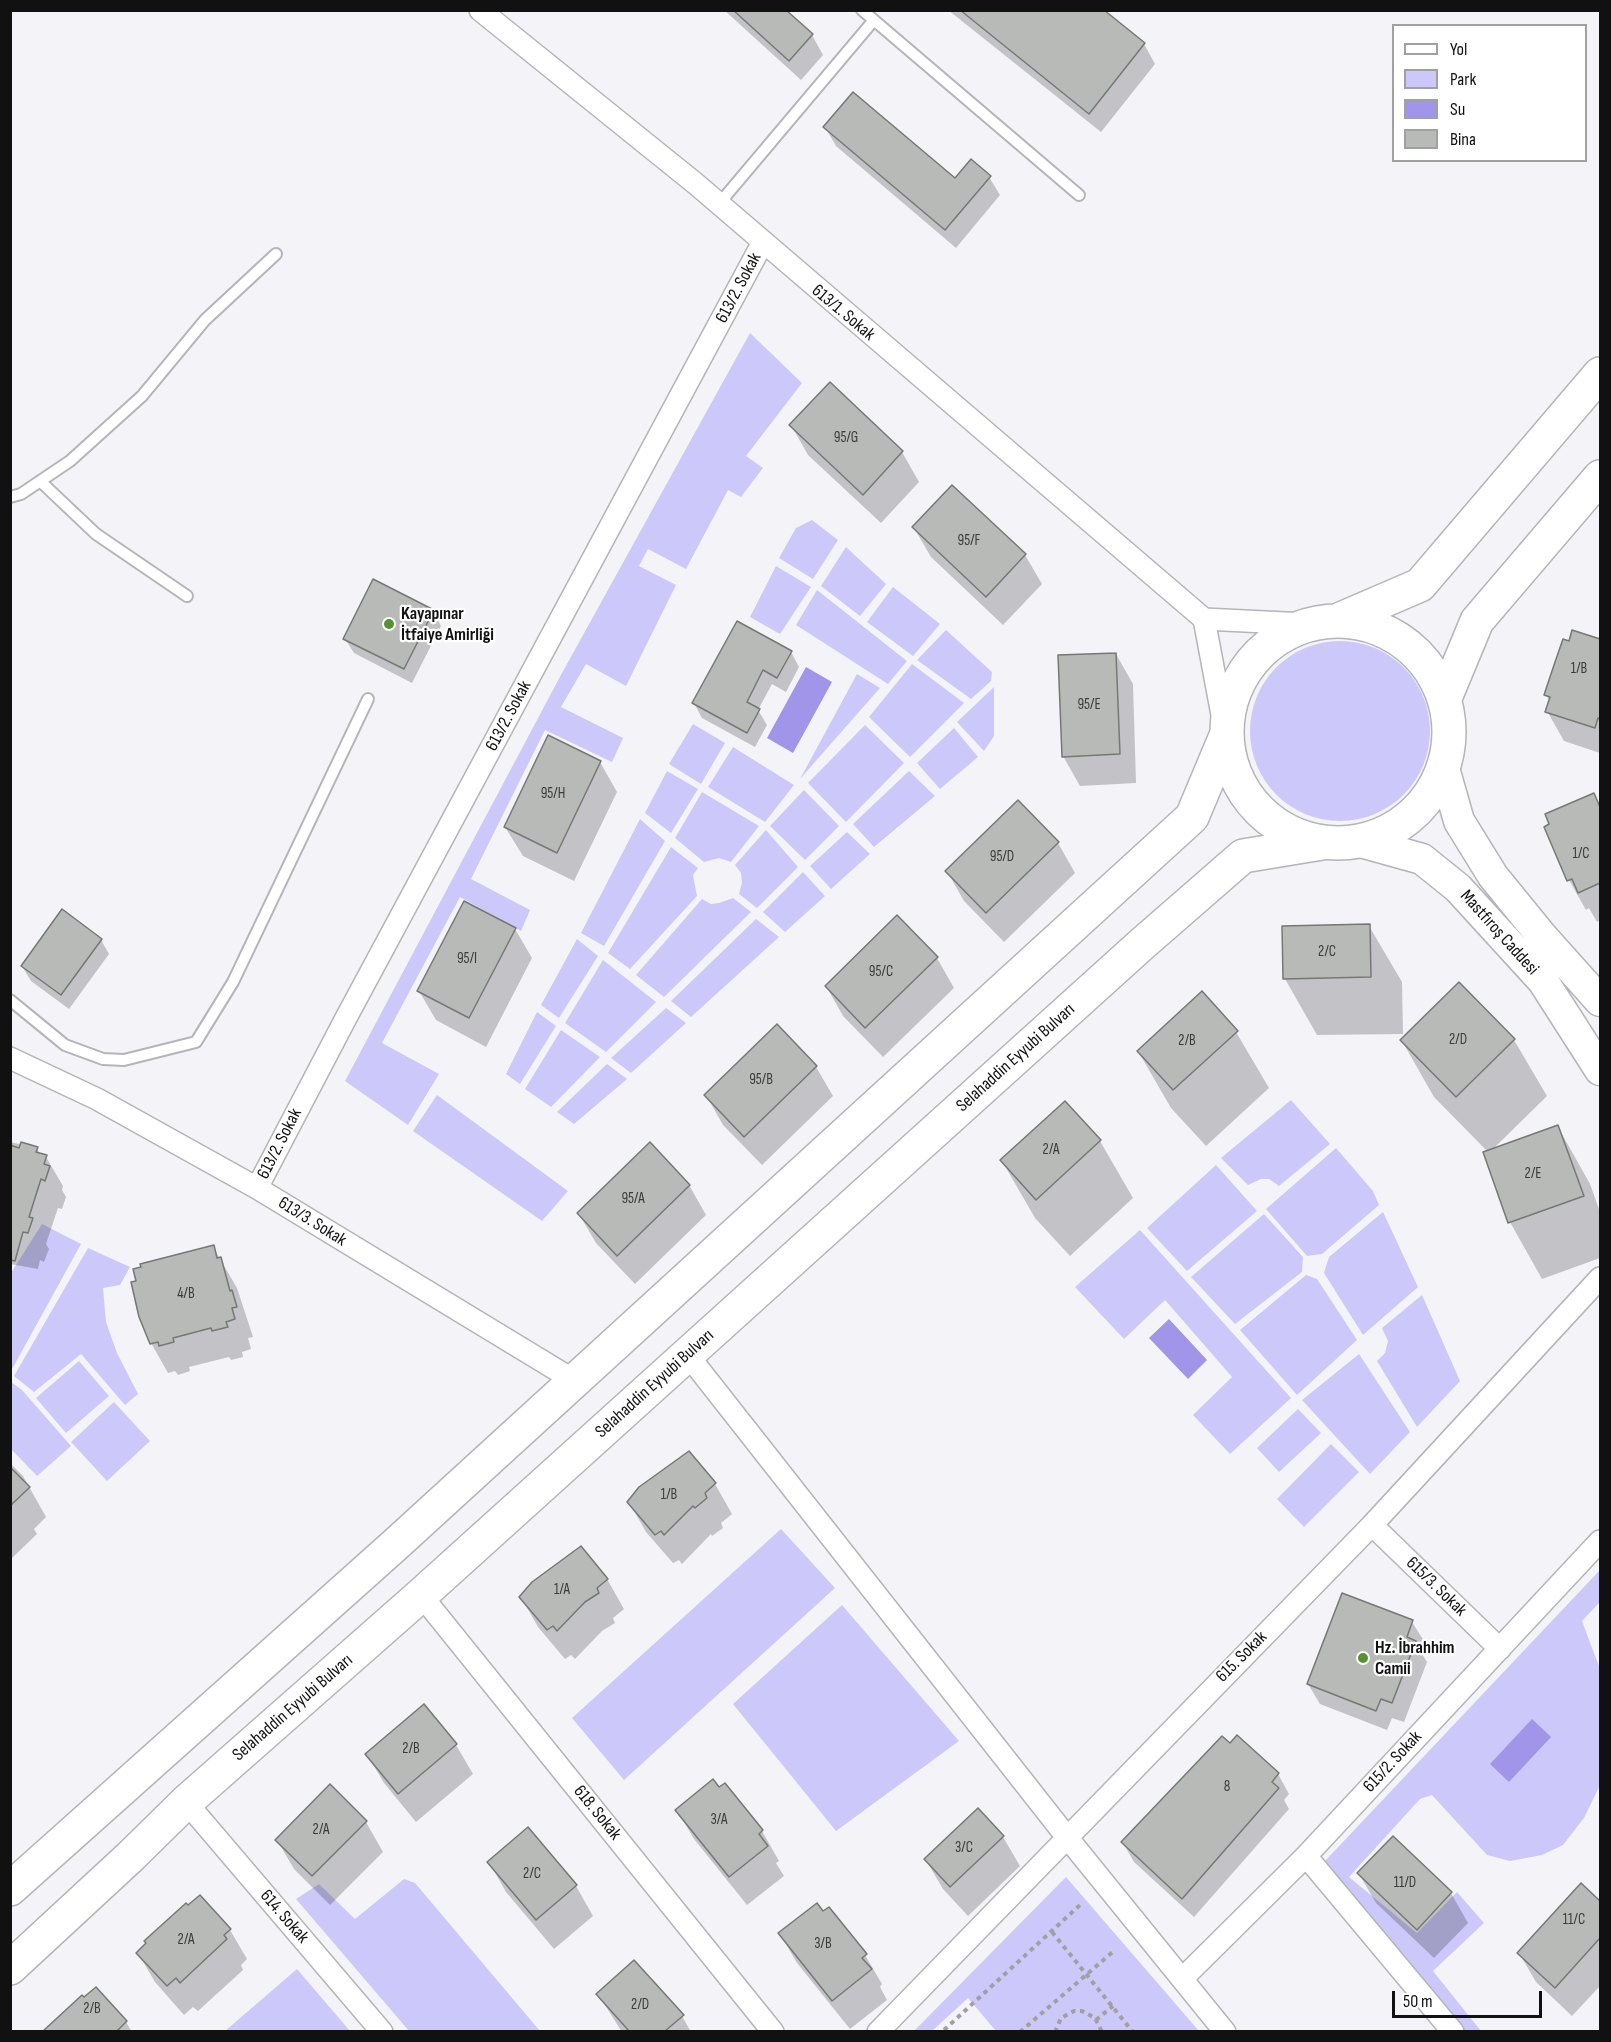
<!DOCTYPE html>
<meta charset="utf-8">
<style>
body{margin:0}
#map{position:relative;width:1611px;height:2042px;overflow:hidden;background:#f4f3f8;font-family:"Sofia Sans Condensed",sans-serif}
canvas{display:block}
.frame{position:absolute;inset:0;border:12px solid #111112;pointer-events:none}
.legend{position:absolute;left:1392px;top:24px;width:195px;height:138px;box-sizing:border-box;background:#fff;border:2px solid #a0a0a0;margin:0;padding:8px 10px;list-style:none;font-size:18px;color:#111112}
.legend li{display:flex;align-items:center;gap:12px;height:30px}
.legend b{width:30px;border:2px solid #a0a0a0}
.scale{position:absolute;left:1392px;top:1991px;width:150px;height:27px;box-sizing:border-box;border:3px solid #111112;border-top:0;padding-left:8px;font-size:18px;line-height:21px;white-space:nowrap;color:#111112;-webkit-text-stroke:4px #fff;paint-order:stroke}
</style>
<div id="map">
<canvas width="1611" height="2042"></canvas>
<div class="frame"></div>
<ul class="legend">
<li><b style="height:8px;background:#fff"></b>Yol</li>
<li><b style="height:16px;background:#ccc8fa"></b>Park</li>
<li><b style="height:16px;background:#a095e8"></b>Su</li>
<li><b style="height:16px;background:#b7bab6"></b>Bina</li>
</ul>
<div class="scale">50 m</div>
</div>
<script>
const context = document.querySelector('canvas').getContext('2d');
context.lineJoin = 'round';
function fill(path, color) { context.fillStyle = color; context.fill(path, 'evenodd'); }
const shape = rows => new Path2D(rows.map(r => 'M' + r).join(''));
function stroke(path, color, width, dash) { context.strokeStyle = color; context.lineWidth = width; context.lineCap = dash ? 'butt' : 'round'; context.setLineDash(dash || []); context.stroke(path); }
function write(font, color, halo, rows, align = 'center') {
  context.font = font + ' "Sofia Sans Condensed",sans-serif'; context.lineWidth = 4.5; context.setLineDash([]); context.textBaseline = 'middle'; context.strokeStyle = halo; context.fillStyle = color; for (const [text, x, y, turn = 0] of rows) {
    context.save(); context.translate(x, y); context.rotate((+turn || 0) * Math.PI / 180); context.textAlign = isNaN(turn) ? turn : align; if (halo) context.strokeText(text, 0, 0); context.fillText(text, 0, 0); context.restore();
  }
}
fill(shape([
 [750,333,802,383,746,456,763,468,741,497,728,490,686,569,648,549,639,566,676,585,626,686,586,664,561,707,623,738,612,762,545,730,471,879,530,910,521,931,460,897,382,1043,439,1074,408,1125,345,1081,562,673],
 [812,520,838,540,813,579,779,558,796,528],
 [846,547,886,584,860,616,821,586],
 [776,566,811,587,780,634,750,617],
 [893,587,940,624,913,656,867,622],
 [817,590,907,661,888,684,796,625],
 [946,630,992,672,991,681,971,699,917,660],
 '1250 731a90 90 0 1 1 180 0a90 90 0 1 1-180 0Z',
 [912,664,964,703,910,757,869,717],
 [857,674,880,688,800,779],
 [994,687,994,736,984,751,957,722],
 [693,724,725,743,701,784,669,764],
 [865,725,904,763,846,822,808,783],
 [954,728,978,757,940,789,917,763],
 [733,747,794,785,765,822,708,787],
 [667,771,698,789,671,833,645,813],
 [909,771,935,796,874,847,853,824],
 [804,790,839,826,805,860,770,826],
 [702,792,759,826,731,862,719,858,704,862,675,838],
 [640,819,665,841,604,946,581,933],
 [766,830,798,867,757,908,739,894,742,883,741,873,735,865],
 [847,832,870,854,831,889,810,866],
 [671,847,698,868,693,875,697,896,630,969,608,953],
 [803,872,825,896,785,932,763,912],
 [733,898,751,912,664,997,636,975,702,899,711,904,719,903],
 [756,919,779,937,691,1017,671,1001],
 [577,939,598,956,559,1018,541,1005],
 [603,960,656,1002,606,1052,565,1023],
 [666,1008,686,1023,631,1073,611,1058],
 [537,1012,556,1026,520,1084,506,1074],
 [561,1030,600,1057,551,1107,525,1089],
 [607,1064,627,1079,574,1124,557,1112],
 [437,1095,568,1191,542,1221,413,1131],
 [1291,1100,1330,1144,1279,1186,1269,1179,1261,1179,1248,1185,1221,1158],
 [1336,1148,1373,1191,1379,1205,1322,1254,1307,1256,1266,1209],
 [1216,1165,1257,1211,1187,1271,1147,1228],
 [1383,1212,1418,1287,1363,1335,1324,1273,1329,1257],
 [1264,1214,1303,1257,1302,1272,1235,1324,1191,1277],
 [42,1224,81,1244,11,1371,11,1273],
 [1140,1230,1291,1398,1230,1454,1193,1415,1232,1377,1165,1300,1124,1339,1075,1287],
 [88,1248,130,1267,120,1285,103,1288,106,1322,117,1353,138,1394,125,1405,81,1354,34,1392,14,1376],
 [1306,1275,1317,1279,1357,1340,1297,1395,1240,1330],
 [1422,1295,1460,1381,1417,1427,1377,1361,1385,1353,1388,1341,1382,1328],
 [1359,1354,1410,1432,1370,1474,1302,1400],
 [79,1361,109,1396,66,1433,36,1398],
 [11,1382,22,1390,71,1446,37,1476,11,1449],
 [114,1402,150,1441,107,1481,71,1442],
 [1298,1409,1321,1433,1279,1472,1257,1448],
 [1331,1444,1359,1472,1304,1527,1277,1499],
 [781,1529,835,1588,624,1780,572,1718],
 [1600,1570,1600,1602,1582,1621,1600,1669,1600,1785,1584,1818,1563,1845,1542,1855,1510,1861,1487,1855,1432,1795,1420,1799,1349,1877,1417,1933,1457,1892,1484,1923,1433,1971,1481,2031,1464,2031,1324,1862],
 [842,1605,959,1741,836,1831,733,1704],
 [1066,1877,1199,2031,996,2031,968,1998,932,2031,914,2031],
 [404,1879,415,1883,540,2031,409,2031,296,1899,319,1884,355,1919],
 [297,1969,350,2031,225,2031]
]), '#ccc8fa');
fill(shape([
 [806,667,832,682,793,753,767,738],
 [1169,1319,1207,1360,1188,1379,1149,1338],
 [1532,1719,1551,1737,1509,1782,1490,1764]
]), '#a095e8');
fill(shape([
 [724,10,784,10,812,35,823,55,801,80],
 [948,10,1102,10,1144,44,1155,64,1101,132],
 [825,127,955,181,989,177,1000,195,956,248,836,146],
 [830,384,902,452,919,482,881,523,808,455,791,425],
 [914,528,1025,555,1042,584,1003,625,931,557],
 [433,611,441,626,412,683,354,653,345,639],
 [1573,632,1600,641,1600,753,1564,741,1547,711,1550,702,1546,695],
 [791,652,799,667,786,692,772,684,758,710,767,725,755,747,702,718,694,703],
 [1116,654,1133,684,1136,783,1080,786,1063,756],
 [600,762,617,792,574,881,523,856,505,827],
 [1593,794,1600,807,1600,920,1597,922,1589,908,1586,910,1569,880],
 [1058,843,1075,873,1004,942,964,901,947,871],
 [897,917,937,958,954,988,883,1057,843,1016,826,986],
 [1369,926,1402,982,1403,1034,1317,1035,1285,979],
 [515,929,532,958,486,1047,436,1020,419,991],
 [101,940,109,954,69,1009,31,981,22,966],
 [777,1026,816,1067,833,1096,762,1165,723,1125,706,1095],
 [1236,1032,1269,1088,1206,1146,1171,1108,1138,1051],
 [1514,1040,1547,1096,1492,1150,1558,1127,1590,1184,1600,1212,1600,1258,1542,1279,1510,1222,1485,1153,1488,1152,1434,1097,1402,1041],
 [1065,1103,1100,1141,1133,1198,1070,1256,1035,1218,1002,1161],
 [10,1142,37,1148,40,1155,46,1157,63,1186,62,1190,66,1197,62,1209,58,1208,46,1244,49,1249,44,1262,40,1260,38,1269,10,1264],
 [689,1185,706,1215,635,1284,596,1243,579,1214],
 [213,1247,237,1288,253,1337,248,1338,251,1349,242,1352,243,1357,231,1360,229,1357,189,1367,190,1371,178,1375,175,1371,168,1373,151,1343],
 [688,1453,715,1484,732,1514,721,1523,723,1528,712,1536,711,1534,682,1564,679,1560,673,1563,646,1532,629,1502],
 [10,1463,23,1476,46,1517,34,1529,37,1534,10,1560],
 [607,1579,624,1609,613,1618,615,1623,602,1631,575,1659,571,1655,565,1659,538,1627,521,1597],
 [1412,1622,1424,1641,1420,1651,1427,1662,1404,1722,1392,1718,1387,1730,1320,1704,1308,1684],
 [424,1706,456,1745,473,1774,416,1822,384,1783,367,1754],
 [1237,1737,1278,1774,1289,1794,1284,1800,1289,1809,1194,1917,1134,1862,1123,1843],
 [725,1785,762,1831,779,1861,776,1863,784,1876,747,1905,694,1839,677,1810],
 [366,1822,383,1852,330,1905,294,1869,277,1840],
 [528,1829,576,1886,593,1916,554,1949,506,1892,489,1862],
 [1003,1837,1020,1866,968,1916,943,1889,926,1860],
 [1393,1838,1451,1893,1468,1923,1434,1958,1376,1903,1359,1874],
 [1581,1885,1600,1903,1600,1986,1572,2016,1536,1982,1519,1953],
 [230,1930,247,1959,241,1965,243,1970,198,2011,193,2007,184,2015,155,1982,138,1953,147,1944],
 [780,1934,865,1955,882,1984,880,1987,887,2000,850,2029,797,1963],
 [598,1994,682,2016,691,2032,622,2032],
 [82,1997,126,2022,132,2032,45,2032]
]), '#0003');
const building = shape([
 [733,10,786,10,813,34,789,61,733,10],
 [960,10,1104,10,1145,43,1089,114,960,10],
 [853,92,955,178,971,159,991,176,945,230,823,127,853,92],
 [830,382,903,451,863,495,789,425,830,382],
 [952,485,1026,554,986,597,912,527,952,485],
 [373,579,434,610,404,669,343,639,373,579],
 [737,621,792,651,777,678,763,670,747,702,760,709,747,733,692,703,737,621],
 [1572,630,1600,639,1600,719,1598,718,1595,728,1545,712,1550,697,1544,695,1554,665,1563,639,1569,641,1572,630],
 [1116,653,1120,754,1062,757,1058,655,1116,653],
 [548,735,601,761,557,853,504,827,548,735],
 [1594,793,1600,807,1600,883,1578,893,1572,879,1567,881,1544,827,1549,824,1545,814,1594,793],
 [1018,800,1059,842,986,913,945,871,1018,800],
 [464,901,516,928,469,1018,417,991,464,901],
 [62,909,102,939,61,995,21,966,62,909],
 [897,915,938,957,865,1028,825,986,897,915],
 [1370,924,1371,977,1283,979,1282,926,1370,924],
 [1459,982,1515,1039,1456,1097,1400,1040,1459,982],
 [1202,991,1238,1031,1173,1090,1137,1051,1202,991],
 [777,1024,817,1066,744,1137,704,1095,777,1024],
 [1065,1101,1101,1140,1036,1200,1000,1160,1065,1101],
 [1558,1125,1584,1196,1508,1223,1483,1152,1558,1125],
 [21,1142,38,1147,36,1152,47,1155,44,1164,50,1166,45,1181,41,1179,29,1217,33,1218,28,1233,23,1232,15,1261,10,1260,10,1145,19,1148,21,1142],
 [650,1142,690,1185,617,1256,577,1213,650,1142],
 [214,1245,217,1258,221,1257,230,1291,232,1290,237,1307,232,1308,235,1319,226,1322,228,1327,212,1331,211,1328,173,1338,174,1342,159,1346,158,1342,150,1344,139,1317,131,1282,136,1281,133,1269,141,1267,140,1264,214,1245],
 [689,1451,716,1483,705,1493,707,1498,695,1508,693,1506,664,1535,661,1531,655,1535,627,1502,639,1487,689,1451],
 [10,1467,30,1487,10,1506,10,1467],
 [581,1546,608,1579,597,1588,599,1593,585,1602,557,1631,553,1626,547,1630,519,1597,532,1582,581,1546],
 [1342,1593,1413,1620,1407,1637,1416,1641,1392,1703,1381,1699,1376,1711,1307,1684,1342,1593],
 [424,1704,457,1744,398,1794,365,1754,424,1704],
 [1237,1735,1279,1773,1272,1782,1279,1788,1182,1899,1121,1842,1222,1736,1230,1743,1237,1735],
 [713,1779,719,1787,725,1783,763,1830,759,1834,768,1846,729,1877,675,1810,713,1779],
 [330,1784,367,1821,312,1876,275,1840,330,1784],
 [978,1808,1004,1836,950,1887,924,1859,978,1808],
 [528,1827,577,1885,536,1920,487,1862,528,1827],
 [1393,1836,1452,1892,1417,1930,1357,1873,1393,1836],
 [1581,1883,1600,1901,1600,1938,1555,1988,1517,1953,1581,1883],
 [200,1895,231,1929,224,1935,227,1939,180,1983,176,1978,167,1986,136,1953,146,1943,144,1941,186,1903,188,1905,200,1895],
 [817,1903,823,1911,829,1907,867,1954,862,1958,872,1969,832,2001,778,1933,817,1903],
 [634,1960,684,2015,665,2031,629,2031,596,1994,634,1960],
 [96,1987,127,2021,117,2031,43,2031,82,1995,84,1997,96,1987]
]);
fill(building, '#b7bab6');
stroke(building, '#767875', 1.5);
const lane = shape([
 [862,10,1079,195],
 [718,205,874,20],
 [40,481,96,534,187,596],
 [10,497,21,494,70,461,142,396,205,320,276,254],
 [10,1000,65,1045,103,1059,124,1060,196,1042,233,982,368,699]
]);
const street = shape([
 [480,10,696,184,1204,619],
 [1226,736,1204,619,1306,624],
 [10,1058,97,1099,257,1188,575,1381],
 [257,1188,346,1018,762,244],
 [687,1354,1066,1836,1225,2032],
 [1372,1525,1500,1649],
 [421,1595,773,2032],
 [186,1802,382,2032],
 [1306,1856,1453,2032],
 [1182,1979,1306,1856,1600,1541],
 [878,2032,1372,1525,1600,1278]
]);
const secondary = shape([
 [1444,768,1459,821,1493,876,1541,935,1600,1001],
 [1361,842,1422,859,1458,888,1543,981,1600,1070]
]);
const primary = shape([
 [1341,619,1420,585,1600,374],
 '1227 732a111 111 0 1 1 222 0a111 111 0 1 1-222 0Z',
 [1445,698,1477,621,1600,477],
 [10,1889,395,1545,1192,817,1226,736],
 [10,1968,130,1857,186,1802,421,1595,1142,944,1243,856,1322,843]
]);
stroke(lane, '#b4b4b9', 14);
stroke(street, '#b4b4b9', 24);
stroke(secondary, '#b4b4b9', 33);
stroke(primary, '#b4b4b9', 36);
stroke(shape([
 [1052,1932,1133,2032],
 [1096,2020,1113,2006],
 [944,2030,1080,1905],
 [1020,2032,1115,1950],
 [1055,2032,1061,2018,1074,2011,1082,2011,1095,2018,1102,2032]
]), '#a0a0a3', 4, [4.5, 4.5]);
stroke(lane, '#fff', 10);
stroke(street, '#fff', 21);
stroke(secondary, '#fff', 30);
stroke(primary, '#fff', 33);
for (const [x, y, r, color] of [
 [389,624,6,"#559232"],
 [1363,1658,6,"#559232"]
]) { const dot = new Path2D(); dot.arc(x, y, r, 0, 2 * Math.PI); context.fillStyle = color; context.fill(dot); stroke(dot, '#fff', 2); }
write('15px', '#3a3b3b', null, [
 ["95/G",846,438],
 ["95/F",969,541],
 ["1/B",1579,669],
 ["95/E",1089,705],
 ["95/H",553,794],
 ["1/C",1581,854],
 ["95/D",1002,857],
 ["2/C",1327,952],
 ["95/I",467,959],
 ["95/C",881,972],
 ["2/D",1458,1040],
 ["2/B",1187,1041],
 ["95/B",761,1080],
 ["2/A",1051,1150],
 ["2/E",1533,1174],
 ["95/A",633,1199],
 ["4/B",186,1294],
 ["1/B",669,1495],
 ["1/A",562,1590],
 ["2/B",411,1749],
 ["8",1227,1787],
 ["3/A",719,1820],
 ["2/A",321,1830],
 ["3/C",964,1848],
 ["2/C",532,1874],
 ["11/D",1405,1883],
 ["11/C",1574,1920],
 ["2/A",186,1940],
 ["3/B",823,1944],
 ["2/D",640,2005],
 ["2/B",92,2009]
]);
write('18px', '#111112', '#fff', [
 ["613/2. Sokak",739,288,-62],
 ["613/1. Sokak",843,313,40],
 ["613/2. Sokak",509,716,-62],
 ["Mastfıroş Caddesi",1499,933,48],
 ["Selahaddin Eyyubi Bulvarı",1016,1058,-42],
 ["613/2. Sokak",280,1144,-63],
 ["613/3. Sokak",312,1222,32],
 ["Selahaddin Eyyubi Bulvarı",655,1384,-42],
 ["615/3. Sokak",1436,1587,44],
 ["615. Sokak",1242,1657,-45],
 ["Selahaddin Eyyubi Bulvarı",293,1708,-41],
 ["615/2. Sokak",1393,1762,-47],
 ["618. Sokak",597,1813,51],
 ["614. Sokak",284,1917,49]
]);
write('bold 18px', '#111112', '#fff', [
 ["Kayapınar",401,614],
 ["İtfaiye Amirliği",401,635],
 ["Hz. İbrahhim",1375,1648],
 ["Camii",1375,1669]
], 'left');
</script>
